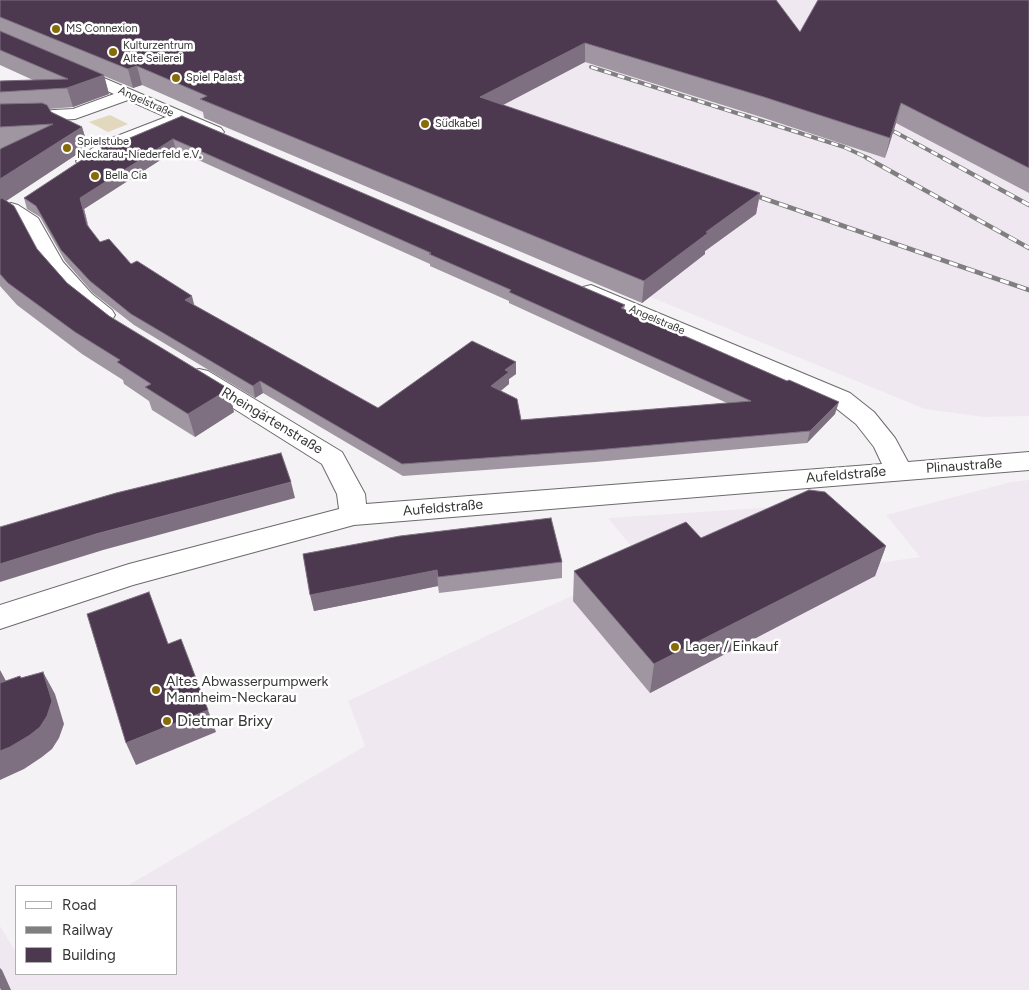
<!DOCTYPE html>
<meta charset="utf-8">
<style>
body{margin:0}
#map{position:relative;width:1029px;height:990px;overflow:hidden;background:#f4f2f4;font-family:Figtree,sans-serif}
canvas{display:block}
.legend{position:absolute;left:15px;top:885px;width:162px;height:90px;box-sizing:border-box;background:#fff;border:1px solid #afafaf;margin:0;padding:6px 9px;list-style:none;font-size:15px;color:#373637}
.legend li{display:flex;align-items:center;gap:10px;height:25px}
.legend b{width:25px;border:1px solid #afafaf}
</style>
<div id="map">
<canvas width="1029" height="990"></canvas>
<ul class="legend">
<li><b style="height:6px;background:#fff"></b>Road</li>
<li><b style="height:6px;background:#807f80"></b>Railway</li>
<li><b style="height:14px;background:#4c3950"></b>Building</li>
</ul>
</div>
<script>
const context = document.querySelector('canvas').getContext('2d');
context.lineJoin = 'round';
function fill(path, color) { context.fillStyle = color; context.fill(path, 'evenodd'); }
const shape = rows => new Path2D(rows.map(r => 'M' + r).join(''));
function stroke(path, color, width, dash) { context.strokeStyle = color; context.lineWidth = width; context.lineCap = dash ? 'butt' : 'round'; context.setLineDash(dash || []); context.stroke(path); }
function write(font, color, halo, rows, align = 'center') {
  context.font = font + ' Figtree,sans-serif'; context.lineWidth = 5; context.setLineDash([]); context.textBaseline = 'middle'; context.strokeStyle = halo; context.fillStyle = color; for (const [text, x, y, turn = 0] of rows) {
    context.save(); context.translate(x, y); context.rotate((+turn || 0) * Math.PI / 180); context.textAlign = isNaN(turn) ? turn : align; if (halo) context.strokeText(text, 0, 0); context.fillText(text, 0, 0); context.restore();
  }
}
fill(shape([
 [111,0,1029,0,1029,416,984,417,925,409,189,109,278,74],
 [1029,480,1029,990,0,990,0,926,16,952,16,974,176,974,176,886,127,886,365,746,348,701,644,562,608,518,792,506,878,563,920,557,886,515,1011,482]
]), '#f0e8f1');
fill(shape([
 [110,115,128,124,108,132,89,122]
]), '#e1d8be');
const street = shape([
 [71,64,221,128,224,132,221,136,215,137,181,123,111,151,92,165,85,167,78,165,76,161,99,143,166,117,128,100,75,119,0,123,0,113,73,109,114,94,65,72,63,69,65,66,71,64],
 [11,203,18,205,38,218,63,262,92,294,112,310,115,315,112,320,104,322,96,320,76,304,46,270,23,226,4,213,1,209,4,205,11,203],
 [591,285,850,393,874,412,895,438,908,462,1029,452,1029,470,354,525,133,585,0,629,0,605,129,564,339,509,337,494,322,464,190,381,187,376,190,371,199,369,208,371,342,452,365,494,366,504,882,464,874,447,856,424,832,405,583,297,580,292,583,287,591,285]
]);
stroke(street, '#6c6a6c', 2);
fill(street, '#fff');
const railFar1 = shape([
 [591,67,844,147,870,159],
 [882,125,945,159]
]);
const rail = shape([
 [867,158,1029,248],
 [943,158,1029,205],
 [745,192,1029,290]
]);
stroke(railFar1, '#807f80', 4);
stroke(rail, '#807f80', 4.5);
stroke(railFar1, '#fff', 2.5, [7]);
stroke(rail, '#fff', 3, [9]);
fill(shape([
 [0,0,800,32,1029,0,1029,193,896,123,885,158,761,117,585,62,503,105,760,193,756,214,705,251,705,254,642,303,204,118,203,112,142,85,133,88,104,76,109,94,73,107,49,109,51,112,82,127,88,147,6,201,37,249,67,283,109,316,234,412,195,437,152,410,149,401,124,384,123,380,82,354,17,305,0,286,0,149,3,148,0,148,0,81,33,80,0,65],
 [182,116,625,305,624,310,835,414,807,443,595,462,403,476,263,393,255,398,134,325,93,293,65,261,40,217,27,209,24,198,118,143],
 [176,150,430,264,430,266,509,301,509,303,727,403,521,420,501,391,509,384,509,379,516,374,516,362,378,408,194,305,131,264,100,242,88,226,84,209],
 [701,538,886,546,875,576,650,693,573,601,574,571],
 [303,554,562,562,562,578,439,593,438,586,314,611]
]), '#a096a2');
fill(shape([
 [585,43,585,62,480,117,480,97],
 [137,66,142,85,133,88,128,69],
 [104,75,109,94,73,107,67,88],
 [901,103,896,123,885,158,890,138],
 [82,127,88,147,0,205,0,179],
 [173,139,176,150,84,209,91,236,80,198],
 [760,193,756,214,705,251,705,254,642,303,644,281,706,232],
 [192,296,195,308,185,300],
 [516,362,516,374,509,379,509,384,491,398,491,386,505,370],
 [260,381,263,393,255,398,253,386],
 [229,389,234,412,195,437,188,414],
 [839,402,835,414,807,443,810,431],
 [291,482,295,498,103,550,0,582,0,564,96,534],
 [886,546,875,576,650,693,654,664],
 [437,570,438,586,314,611,310,595],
 [0,670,6,681,0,685],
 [43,672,55,694,64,724,59,738,52,749,42,757,24,769,0,780,0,751],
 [208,710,216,732,136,765,126,743],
 [0,968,2,970,11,990,1,990,0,988]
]), '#7e7081');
const building = shape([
 [0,0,776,0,800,32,818,0,1029,0,1029,168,901,103,890,138,764,97,585,43,480,97,760,193,706,232,708,233,644,281,200,99,207,96,137,66,128,69,0,17,0,0],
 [0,31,104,75,67,88,0,92,0,81,68,79,0,50,0,31],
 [42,103,47,105,51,112,82,127,0,179,0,149,53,124,0,127,0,104,42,103],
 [182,116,625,305,621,308,787,381,789,380,839,402,810,431,596,450,402,464,260,381,253,386,131,314,90,281,61,250,36,206,24,198,109,142,118,143,182,116],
 [173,139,431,253,429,254,511,290,509,292,751,401,521,420,517,399,491,386,509,372,505,370,516,362,472,341,378,408,185,300,192,296,137,261,131,264,109,239,100,242,87,225,80,198,173,139],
 [2,198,14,206,37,249,67,283,109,316,229,389,188,414,145,387,151,384,117,362,120,360,75,332,8,283,0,274,0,199,2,198],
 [281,453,291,482,96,534,0,564,0,527,116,493,281,453],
 [809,490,825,492,886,546,654,664,574,571,686,522,701,538,809,490],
 [551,518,562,562,438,577,437,570,310,595,303,554,400,536,551,518],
 [149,592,168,644,181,639,208,710,126,743,87,614,149,592],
 [43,672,52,701,47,716,40,727,30,735,10,747,0,751,0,683,20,676,21,678,43,672]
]);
fill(building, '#4c3950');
stroke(building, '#7e7081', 1);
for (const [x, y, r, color] of [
 [56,29,5,"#866b07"],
 [113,52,5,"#866b07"],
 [176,78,5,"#866b07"],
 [425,124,5,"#866b07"],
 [67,148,5,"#866b07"],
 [95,176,5,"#866b07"],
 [675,647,5,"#866b07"],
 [156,690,5,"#866b07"],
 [167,721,5,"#866b07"]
]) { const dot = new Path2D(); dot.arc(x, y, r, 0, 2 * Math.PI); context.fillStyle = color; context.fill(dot); stroke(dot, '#fff', 2); }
write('11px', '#373637', '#fff', [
 ["MS Connexion",66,29],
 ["Kulturzentrum",123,46],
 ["Alte Seilerei",123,59],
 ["Spiel Palast",186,78],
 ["Südkabel",435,124],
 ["Spielstube",77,142],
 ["Neckarau-Niederfeld e.V.",77,155],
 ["Bella Cia",105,176]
], 'left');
write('11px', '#373637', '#fff', [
 ["Angelstraße",146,102,24],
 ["Angelstraße",657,320,23]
]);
write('14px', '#373637', '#fff', [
 ["Rheingärtenstraße",272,421,31],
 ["Plinaustraße",964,466,-4],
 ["Aufeldstraße",846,475,-5],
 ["Aufeldstraße",443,508,-5]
]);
write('14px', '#373637', '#fff', [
 ["Lager / Einkauf",685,647],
 ["Altes Abwasserpumpwerk",166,682],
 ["Mannheim-Neckarau",166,698]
], 'left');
write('16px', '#373637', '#fff', [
 ["Dietmar Brixy",177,721]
], 'left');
</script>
